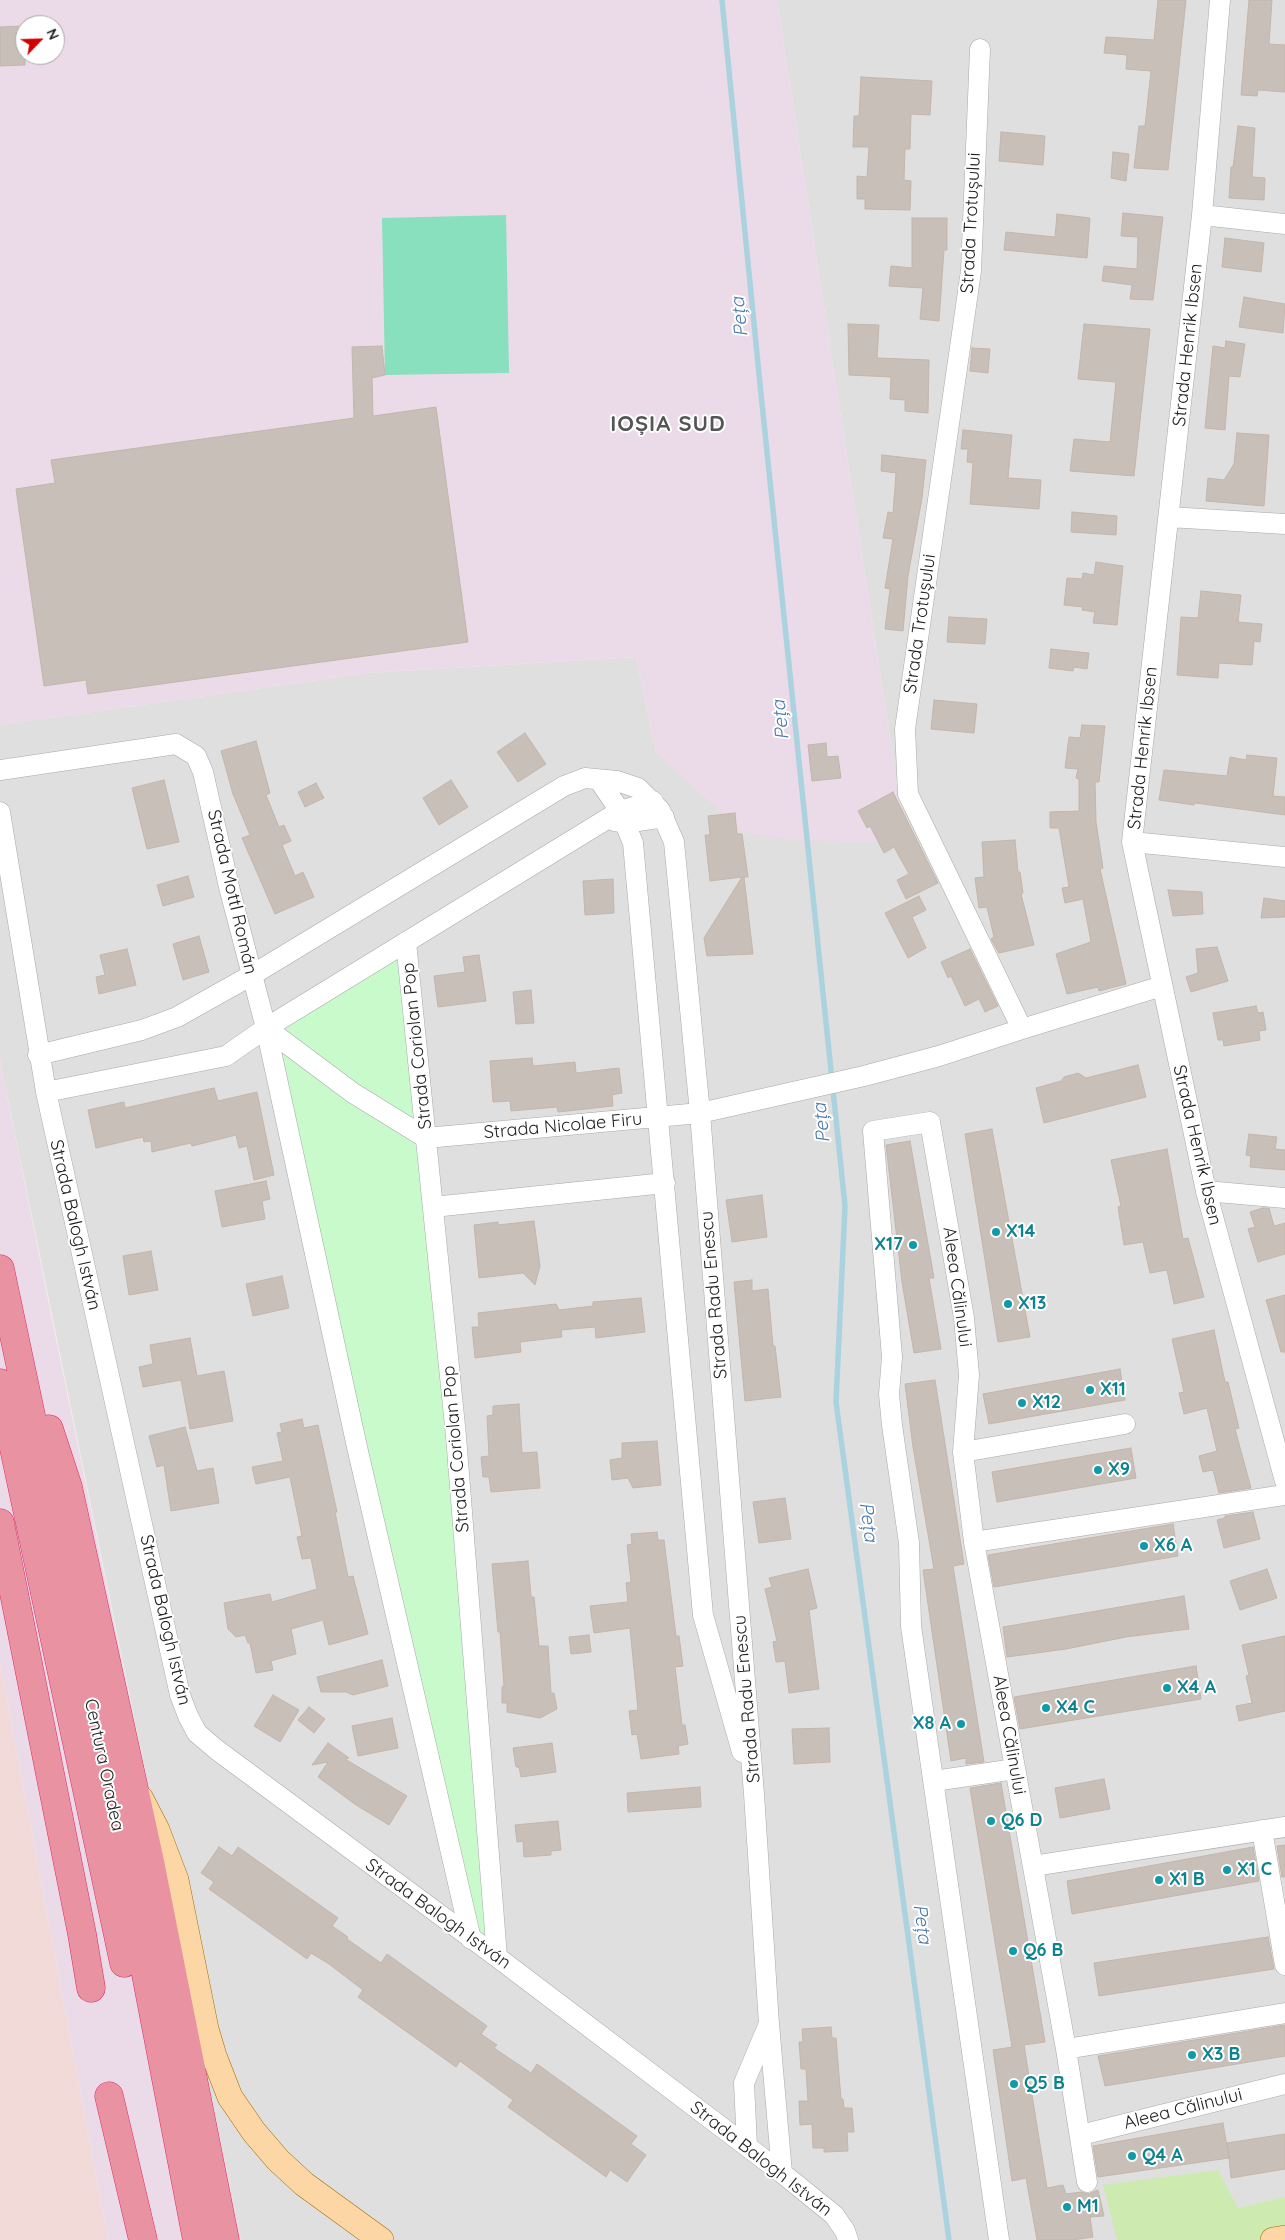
<!DOCTYPE html>
<meta charset="utf-8">
<style>
body{margin:0}
#map{position:relative;width:1285px;height:2240px;overflow:hidden;background:#f2efe9;font-family:Quicksand,sans-serif}
canvas{display:block}
.north{position:absolute;left:15px;top:15px;width:50px;height:50px;box-sizing:border-box;background:#fff;border:1px solid #a7a7a7;border-radius:50%;rotate:66deg;font-size:14px;font-weight:700;line-height:20px;text-align:center;color:#222}
.north::after{content:'';display:block;margin:auto;width:18px;height:22px;background:#d40000;clip-path:polygon(50% 0,100% 100%,50% 72%,0 100%)}
</style>
<div id="map">
<canvas width="1285" height="2240"></canvas>
<div class="north">N</div>
</div>
<script>
const g = document.querySelector('canvas').getContext('2d');
g.lineJoin = 'round';
function fillPath(path, color) { g.fillStyle = color; g.fill(path, 'evenodd'); }
const toPath = rows => new Path2D(rows.map(r => 'M' + r).join(''));
function strokePath(path, color, width, dash) { g.strokeStyle = color; g.lineWidth = width; g.lineCap = dash ? 'butt' : 'round'; g.setLineDash(dash || []); g.stroke(path); }
function label(font, color, halo, rows, align = 'center') {
  g.font = font + ' Quicksand,sans-serif'; g.lineWidth = 4; g.setLineDash([]); g.textBaseline = 'middle'; g.strokeStyle = halo; g.fillStyle = color; for (const [text, x, y, turn = 0] of rows) {
    g.save(); g.translate(x, y); g.rotate((+turn || 0) * Math.PI / 180); g.textAlign = isNaN(turn) ? turn : align; if (halo) g.strokeText(text, 0, 0); g.fillText(text, 0, 0); g.restore();
  }
}
const residential = toPath([
 [777,0,1285,0,1285,2240,241,2240,0,1060,0,725,367,673,636,657,656,753,906,843]
]);
const commercial = toPath([
 [0,1663,108,2240,0,2240]
]);
const industrial = toPath([
 [0,0,777,0,906,843,791,840,743,832,656,753,636,657,367,673,0,725],
 [25,25,55,25,55,55,25,55],
 [0,1060,50,1310,241,2240,108,2240,0,1663]
]);
const grass = toPath([
 [1218,2170,1238,2208,1285,2197,1285,2234,1258,2240,1117,2240,1103,2185]
]);
const park = toPath([
 [406,942,497,1957,471,1939,266,1028]
]);
const pitch = toPath([
 [506,215,509,373,385,375,382,218]
]);
const stream = toPath([
 [722,0,761,394,845,1206,836,1402,949,2240]
]);
const building = toPath([
 [1158,0,1186,0,1168,170,1134,168,1139,126,1145,126,1151,71,1126,69,1127,55,1104,53,1106,37,1154,40,1158,0],
 [1249,0,1272,0,1269,44,1285,45,1285,92,1258,90,1257,96,1241,95,1249,0],
 [25,26,25,65,0,66,0,27,25,26],
 [861,77,932,81,930,115,911,114,910,149,905,149,904,180,911,181,910,210,865,209,865,199,857,199,857,176,867,177,869,147,853,147,854,116,859,116,861,77],
 [1238,126,1255,128,1252,177,1265,178,1264,200,1229,198,1231,167,1233,167,1238,126],
 [1001,132,1045,136,1043,165,999,161,1001,132],
 [1113,152,1129,154,1126,181,1111,178,1113,152],
 [1123,213,1163,217,1153,300,1130,299,1132,285,1102,281,1104,266,1137,269,1138,237,1121,236,1123,213],
 [1057,214,1090,218,1087,258,1004,250,1006,232,1055,237,1057,214],
 [912,218,947,218,947,250,944,250,939,321,920,319,923,288,889,286,891,266,912,268,912,218],
 [1225,238,1264,243,1261,272,1222,267,1225,238],
 [1244,297,1285,304,1283,333,1239,327,1244,297],
 [848,324,879,325,877,358,929,360,928,413,905,411,905,400,890,399,891,377,849,375,848,324],
 [1084,324,1150,329,1134,476,1070,471,1074,439,1110,442,1116,382,1078,379,1084,324],
 [1226,341,1245,344,1240,377,1229,376,1225,430,1205,428,1213,346,1225,348,1226,341],
 [382,346,385,375,372,378,373,416,436,407,468,642,88,694,86,680,44,686,16,489,55,483,51,460,354,418,352,347,382,346],
 [972,348,990,349,988,373,970,371,972,348],
 [963,430,1012,435,1008,478,1041,480,1039,509,970,504,973,463,967,462,968,449,961,449,963,430],
 [1237,433,1269,435,1264,506,1206,501,1208,478,1224,480,1234,464,1237,433],
 [882,455,926,460,922,498,908,576,903,631,885,629,890,589,885,588,893,539,883,538,888,512,893,513,896,473,881,471,882,455],
 [1072,512,1117,516,1116,535,1071,532,1072,512],
 [1096,562,1123,566,1117,625,1093,623,1095,612,1082,610,1083,607,1064,605,1067,578,1082,579,1083,573,1094,575,1096,562],
 [1201,591,1241,595,1238,622,1262,624,1260,642,1254,641,1252,665,1219,663,1218,678,1177,675,1181,617,1198,618,1201,591],
 [949,617,987,619,985,644,947,642,949,617],
 [1051,649,1089,653,1087,669,1074,667,1073,671,1049,668,1051,649],
 [934,700,977,704,974,733,931,729,934,700],
 [1082,725,1105,726,1099,782,1095,782,1096,822,1103,868,1100,869,1126,984,1099,991,1098,987,1067,994,1056,954,1091,942,1083,899,1065,903,1062,888,1069,887,1059,828,1050,828,1050,812,1079,811,1079,779,1076,778,1078,769,1065,768,1069,737,1080,738,1082,725],
 [525,733,546,764,518,782,497,752,525,733],
 [256,741,270,793,266,795,279,827,284,825,291,841,282,845,295,876,303,872,314,897,275,914,242,838,250,835,233,794,221,751,256,741],
 [826,743,827,757,838,756,841,778,812,781,808,745,826,743],
 [1247,755,1277,758,1273,796,1285,797,1285,815,1195,803,1194,805,1159,800,1164,770,1227,776,1230,757,1246,760,1247,755],
 [164,780,179,842,147,849,132,788,164,780],
 [451,780,468,807,439,825,423,798,451,780],
 [316,783,324,798,305,807,298,792,316,783],
 [893,792,938,883,906,899,897,880,909,874,894,847,884,853,870,826,867,828,858,811,893,792],
 [735,813,737,834,742,834,748,877,744,877,753,954,707,956,704,938,742,877,710,881,705,835,710,835,708,816,735,813],
 [1015,840,1018,872,1020,872,1023,893,1021,894,1034,945,999,953,991,939,994,937,987,907,979,908,975,878,984,877,982,842,1015,840],
 [188,876,194,897,163,906,157,885,188,876],
 [613,879,614,913,585,915,583,881,613,879],
 [1168,890,1202,892,1203,914,1173,916,1168,890],
 [919,896,926,910,912,917,926,948,908,958,885,913,919,896],
 [1264,898,1285,901,1285,917,1261,918,1264,898],
 [199,936,209,972,183,980,173,944,199,936],
 [1217,947,1228,981,1191,992,1186,977,1198,973,1196,949,1217,947],
 [127,949,136,985,99,994,96,977,105,975,100,955,127,949],
 [970,949,998,1006,985,1012,979,999,965,1006,951,976,948,978,941,962,970,949],
 [479,955,486,1001,438,1007,434,976,465,972,463,957,479,955],
 [531,990,534,1023,516,1024,513,992,531,990],
 [1256,1006,1258,1013,1263,1012,1266,1030,1259,1031,1260,1040,1224,1046,1223,1040,1218,1040,1213,1013,1256,1006],
 [532,1058,533,1066,575,1062,576,1073,619,1068,622,1093,612,1095,613,1106,558,1112,557,1107,511,1111,510,1101,493,1102,490,1061,532,1058],
 [1138,1065,1146,1097,1044,1123,1036,1088,1061,1081,1064,1077,1078,1073,1086,1078,1138,1065],
 [214,1088,218,1101,257,1092,274,1175,254,1180,247,1146,239,1148,236,1135,192,1146,191,1143,152,1152,151,1141,144,1142,143,1137,96,1148,88,1110,124,1102,125,1108,214,1088],
 [992,1129,1030,1337,998,1342,965,1134,992,1129],
 [1249,1134,1277,1137,1275,1149,1285,1150,1285,1170,1250,1167,1251,1156,1246,1155,1249,1134],
 [910,1141,934,1278,929,1278,941,1349,914,1353,902,1282,886,1145,910,1141],
 [1167,1149,1183,1239,1188,1238,1204,1297,1174,1304,1167,1270,1150,1273,1143,1242,1124,1245,1118,1207,1121,1206,1111,1160,1167,1149],
 [266,1181,270,1199,262,1201,265,1219,222,1227,215,1191,266,1181],
 [762,1195,767,1237,732,1242,726,1200,762,1195],
 [1263,1208,1269,1208,1274,1226,1285,1223,1285,1254,1258,1262,1248,1229,1255,1227,1250,1212,1263,1208],
 [534,1221,540,1266,535,1285,523,1273,479,1278,474,1225,498,1222,498,1225,534,1221],
 [151,1251,158,1290,129,1295,123,1256,151,1251],
 [282,1276,289,1308,253,1316,246,1284,282,1276],
 [752,1280,752,1291,768,1289,773,1346,775,1346,781,1397,745,1401,734,1282,752,1280],
 [1285,1295,1285,1352,1281,1352,1266,1300,1285,1295],
 [641,1298,645,1332,596,1338,595,1327,561,1330,562,1337,520,1342,521,1352,475,1358,472,1327,479,1327,478,1313,556,1304,559,1310,593,1306,593,1302,641,1298],
 [1214,1330,1225,1382,1228,1382,1239,1428,1235,1429,1251,1488,1219,1493,1213,1470,1203,1472,1199,1456,1217,1451,1207,1408,1184,1414,1179,1393,1184,1392,1172,1339,1214,1330],
 [190,1338,197,1376,224,1371,233,1421,190,1429,181,1380,143,1387,139,1367,153,1364,150,1345,190,1338],
 [1120,1369,1125,1400,989,1424,983,1394,1120,1369],
 [935,1380,964,1564,953,1566,984,1762,966,1764,966,1758,951,1761,923,1570,934,1569,913,1447,905,1384,935,1380],
 [519,1404,522,1453,537,1452,540,1488,491,1492,489,1477,483,1477,481,1457,489,1456,487,1416,493,1415,493,1406,519,1404],
 [302,1419,304,1428,318,1425,337,1512,335,1512,348,1577,353,1576,368,1634,329,1645,323,1620,291,1629,296,1654,271,1661,273,1670,256,1673,250,1643,248,1643,245,1635,236,1637,228,1629,224,1603,270,1594,272,1602,317,1589,311,1558,302,1559,297,1537,302,1536,290,1477,256,1484,252,1467,283,1461,277,1433,282,1432,280,1424,302,1419],
 [185,1427,197,1471,213,1468,219,1503,171,1511,164,1465,157,1467,149,1436,185,1427],
 [657,1441,661,1485,633,1488,628,1478,612,1480,610,1460,622,1458,622,1443,657,1441],
 [1131,1448,1136,1478,997,1502,992,1472,1131,1448],
 [785,1498,791,1539,759,1543,753,1502,785,1498],
 [1253,1512,1260,1539,1224,1548,1217,1520,1225,1518,1225,1516,1253,1512],
 [1173,1524,1178,1556,994,1587,988,1555,1173,1524],
 [657,1532,658,1540,664,1540,676,1636,679,1636,683,1666,675,1667,682,1725,685,1725,688,1744,678,1746,679,1754,641,1759,637,1734,632,1735,629,1711,638,1710,630,1628,594,1633,590,1606,628,1602,626,1583,631,1582,627,1545,632,1544,631,1534,657,1532],
 [528,1561,531,1597,534,1597,539,1646,548,1646,551,1693,554,1693,557,1709,540,1718,507,1712,507,1703,502,1703,502,1687,504,1686,500,1632,498,1632,492,1564,528,1561],
 [808,1569,817,1608,809,1610,819,1689,789,1693,785,1661,776,1662,773,1642,777,1641,765,1589,772,1587,769,1578,808,1569],
 [1267,1569,1277,1598,1240,1610,1230,1581,1267,1569],
 [1184,1596,1189,1629,1126,1637,1066,1649,1007,1657,1003,1627,1184,1596],
 [589,1635,591,1652,571,1654,569,1637,589,1635],
 [1285,1636,1285,1711,1239,1721,1236,1706,1252,1703,1246,1676,1249,1675,1242,1645,1285,1636],
 [382,1660,388,1686,353,1695,346,1692,321,1692,317,1677,382,1660],
 [1196,1666,1201,1699,1020,1729,1014,1697,1196,1666],
 [273,1695,299,1710,280,1742,254,1726,273,1695],
 [309,1707,325,1719,314,1733,298,1720,309,1707],
 [392,1718,398,1748,358,1756,352,1726,392,1718],
 [829,1728,830,1762,794,1764,792,1729,829,1728],
 [328,1743,349,1758,345,1759,407,1796,389,1825,356,1805,318,1777,328,1762,312,1765,328,1743],
 [552,1743,556,1772,521,1777,519,1767,516,1767,513,1748,552,1743],
 [1104,1779,1110,1809,1060,1818,1055,1788,1104,1779],
 [1001,1783,1045,2042,1024,2045,1047,2188,1063,2185,1066,2194,1081,2192,1088,2194,1098,2190,1104,2216,1090,2217,1093,2237,1073,2240,1037,2240,1026,2178,1012,2181,993,2050,1012,2047,970,1788,1001,1783],
 [700,1787,701,1807,628,1812,627,1793,700,1787],
 [558,1821,561,1850,551,1851,551,1855,524,1857,523,1841,517,1842,515,1825,558,1821],
 [1285,1845,1285,1877,1282,1877,1277,1846,1285,1845],
 [219,1847,232,1856,238,1847,338,1918,332,1926,348,1937,347,1939,381,1963,387,1954,487,2026,481,2034,497,2045,494,2048,531,2073,537,2064,637,2136,631,2144,646,2155,627,2182,610,2170,606,2177,508,2107,513,2100,460,2061,456,2067,358,1997,363,1990,329,1964,311,1953,307,1959,209,1889,214,1882,201,1873,219,1847],
 [1253,1847,1259,1881,1072,1914,1067,1881,1253,1847],
 [1268,1937,1274,1969,1099,1996,1094,1963,1268,1937],
 [1285,2025,1285,2056,1105,2086,1098,2056,1285,2025],
 [831,2027,832,2038,836,2038,841,2099,843,2099,844,2108,852,2108,854,2132,847,2132,848,2151,824,2152,824,2148,813,2148,812,2124,800,2125,799,2101,808,2101,806,2069,801,2069,799,2042,803,2042,802,2029,831,2027],
 [1223,2123,1229,2158,1227,2143,1285,2134,1285,2169,1231,2178,1229,2158,1098,2177,1093,2146,1223,2123]
]);
const minor = toPath([
 [1220,0,1202,215,1132,842,1206,1191,1285,1481],
 [980,49,971,271,905,729,908,794,1022,1029,1162,986],
 [1202,215,1285,224],
 [1169,517,1285,524],
 [0,770,176,744,196,756,203,772,230,891,266,1028,357,1447,471,1939],
 [599,780,620,811,633,843,703,1615,742,1752],
 [0,812,46,1092,180,1695,188,1716,197,1733,217,1750,497,1957,782,2173,834,2215,845,2231,848,2240],
 [614,821,625,823,664,817],
 [1132,842,1285,857],
 [406,942,456,1436,497,1957],
 [266,1028,353,1093,426,1138],
 [38,1055,142,1030,177,1017,252,975,564,786,585,778,617,781,638,788,660,810,674,842,700,1113,754,1794,769,2024,782,2173],
 [46,1092,226,1056,266,1028,620,811,653,801],
 [426,1138,700,1113,864,1076,939,1056,1022,1029],
 [1206,1191,1285,1198],
 [433,1207,665,1183],
 [963,1452,1125,1424],
 [974,1542,1285,1495],
 [934,1781,1015,1769],
 [1262,1830,1285,1965],
 [1033,1866,1285,1827],
 [1066,2049,1285,2013],
 [1081,2135,1285,2084],
 [747,2146,744,2083,768,2026],
 [999,2240,911,1626,909,1543,892,1425,889,1394,892,1357,873,1131,930,1122,964,1318,969,1375,963,1452,974,1542,1066,2049,1087,2182]
]);
const major = toPath([
 [141,1799,157,1830,176,1880,206,2029,214,2056,230,2097,254,2132,278,2160,304,2184,381,2240],
 [1273,2240,1285,2238]
]);
const highway = toPath([
 [0,1269,115,1813,197,2240],
 [0,1383,124,1963],
 [49,1429,68,1487,150,1862,225,2240],
 [0,1523,82,1934,91,1988],
 [109,2096,143,2240]
]);
const markers = [
 [996,1232,5,"#0f9aa8"],
 [913,1245,5,"#0f9aa8"],
 [1008,1304,5,"#0f9aa8"],
 [1090,1390,5,"#0f9aa8"],
 [1022,1403,5,"#0f9aa8"],
 [1098,1470,5,"#0f9aa8"],
 [1144,1546,5,"#0f9aa8"],
 [1167,1688,5,"#0f9aa8"],
 [1046,1708,5,"#0f9aa8"],
 [961,1724,5,"#0f9aa8"],
 [991,1821,5,"#0f9aa8"],
 [1227,1870,5,"#0f9aa8"],
 [1159,1880,5,"#0f9aa8"],
 [1013,1951,5,"#0f9aa8"],
 [1192,2055,5,"#0f9aa8"],
 [1014,2084,5,"#0f9aa8"],
 [1132,2156,5,"#0f9aa8"],
 [1067,2207,5,"#0f9aa8"]
];
const streetNames = [
 ["Strada Trotușului",971,223,-87],
 ["Strada Henrik Ibsen",1188,345,-84],
 ["Strada Trotușului",920,624,-82],
 ["Strada Henrik Ibsen",1143,748,-84],
 ["Strada Mottl Román",232,892,77],
 ["Strada Coriolan Pop",417,1046,-96],
 ["Strada Nicolae Firu",563,1126,-5],
 ["Strada Henrik Ibsen",1197,1145,77],
 ["Strada Balogh István",75,1225,77],
 ["Aleea Călinului",957,1287,82],
 ["Strada Radu Enescu",714,1295,-95],
 ["Strada Coriolan Pop",456,1449,-95],
 ["Strada Balogh István",165,1620,77],
 ["Strada Radu Enescu",747,1699,-95],
 ["Aleea Călinului",1009,1735,80],
 ["Centura Oradea",104,1765,78],
 ["Strada Balogh István",438,1914,36],
 ["Aleea Călinului",1183,2109,-14],
 ["Strada Balogh István",761,2159,38]
];
const cultureNames = [
 ["X14",1006,1232],
 ["X17",903,1245,"right"],
 ["X13",1018,1304],
 ["X11",1100,1390],
 ["X12",1032,1403],
 ["X9",1108,1470],
 ["X6 A",1154,1546],
 ["X4 A",1177,1688],
 ["X4 C",1056,1708],
 ["X8 A",951,1724,"right"],
 ["Q6 D",1001,1821],
 ["X1 C",1237,1870],
 ["X1 B",1169,1880],
 ["Q6 B",1023,1951],
 ["X3 B",1202,2055],
 ["Q5 B",1024,2084],
 ["Q4 A",1142,2156],
 ["M1",1077,2207]
];
const waterNames = [
 ["Peța",740,317,-96],
 ["Peța",781,720,-96],
 ["Peța",822,1123,-96],
 ["Peța",868,1522,82],
 ["Peța",922,1924,82]
];
const districtNames = [
 ["IOȘIA SUD",668,424]
];
fillPath(residential, '#e0dfdf');
fillPath(commercial, '#f2dad9');
fillPath(industrial, '#ebdbe8');
fillPath(grass, '#cdebb0');
fillPath(park, '#c8facc');
fillPath(pitch, '#88e0be');
strokePath(stream, '#aad3df', 5.5);
fillPath(building, '#c7bfb8');
strokePath(building, '#c4b6ab', 1);
strokePath(minor, '#a9a9a9', 21);
strokePath(major, '#a06b00', 26);
strokePath(highway, '#dc2a67', 29);
strokePath(minor, '#fff', 20);
strokePath(major, '#fcd6a4', 25);
strokePath(highway, '#e892a2', 28);
for (const [x, y, r, color] of markers) { const dot = new Path2D(); dot.arc(x, y, r, 0, 2 * Math.PI); g.fillStyle = color; g.fill(dot); strokePath(dot, '#fff', 2); }
label('18px', '#222', '#fff', streetNames);
label('bold 18px', '#0d838f', '#fff', cultureNames, 'left');
label('italic 19px', '#4a7aab', '#fff', waterNames);
g.letterSpacing = '1px';
label('bold 22px', '#555', '#fff', districtNames);
g.letterSpacing = '0px';
</script>
